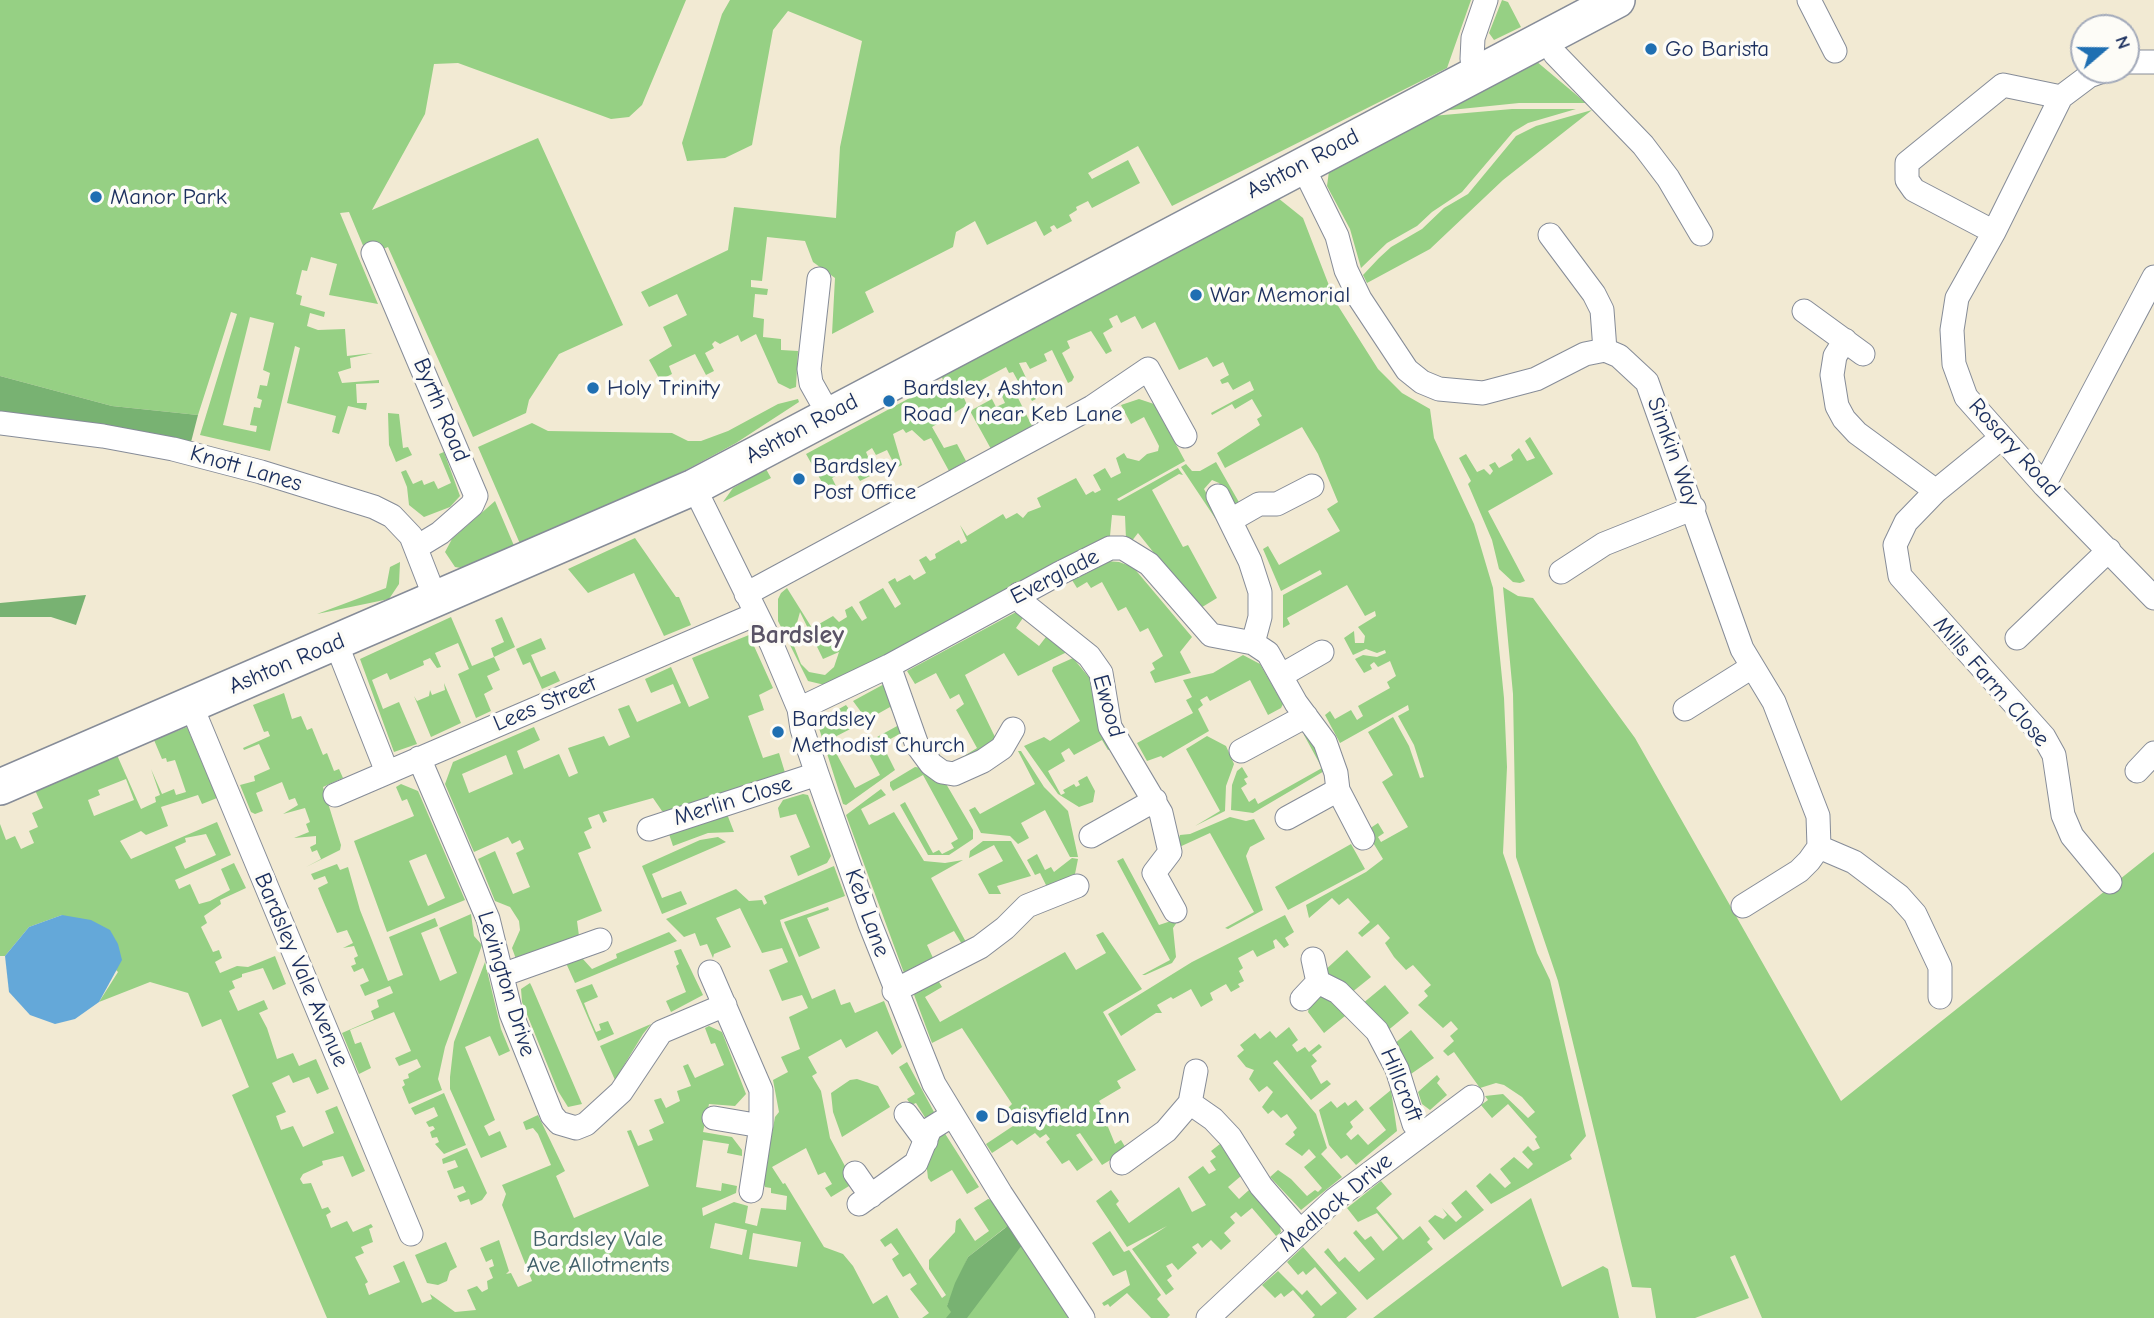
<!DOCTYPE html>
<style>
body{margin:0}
#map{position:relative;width:2154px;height:1318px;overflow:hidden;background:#f2ead3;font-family:"Comic Neue",sans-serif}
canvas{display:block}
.north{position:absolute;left:2070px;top:14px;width:70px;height:70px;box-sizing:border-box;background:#fdfcf7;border:2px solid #a3aaba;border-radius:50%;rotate:70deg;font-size:19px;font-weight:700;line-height:28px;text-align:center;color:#1b2f5e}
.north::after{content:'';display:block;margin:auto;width:24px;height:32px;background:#1f6fb2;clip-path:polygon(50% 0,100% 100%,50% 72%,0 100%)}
</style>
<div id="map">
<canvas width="2154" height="1318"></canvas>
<div class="north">N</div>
</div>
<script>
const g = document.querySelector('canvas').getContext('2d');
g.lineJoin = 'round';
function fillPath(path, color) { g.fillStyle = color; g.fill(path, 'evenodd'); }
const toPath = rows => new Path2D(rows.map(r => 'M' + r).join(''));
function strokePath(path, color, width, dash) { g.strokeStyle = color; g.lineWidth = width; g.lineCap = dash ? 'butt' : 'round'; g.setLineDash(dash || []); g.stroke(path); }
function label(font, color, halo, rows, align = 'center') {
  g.font = font + ' "Comic Neue",sans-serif'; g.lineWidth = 7; g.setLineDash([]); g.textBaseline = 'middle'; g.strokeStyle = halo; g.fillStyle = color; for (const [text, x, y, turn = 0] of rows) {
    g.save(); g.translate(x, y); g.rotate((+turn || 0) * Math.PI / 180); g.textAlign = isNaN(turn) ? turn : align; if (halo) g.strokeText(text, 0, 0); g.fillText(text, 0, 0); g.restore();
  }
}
const green = toPath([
 [0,0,686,0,642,105,629,117,611,119,458,63,434,64,425,114,372,210,538,138,623,325,559,354,529,400,526,413,473,437,388,247,367,255,349,212,340,213,378,304,329,295,337,264,311,257,307,271,302,270,296,294,302,296,300,305,325,312,324,317,310,313,307,326,318,330,345,329,347,356,373,353,350,358,351,368,338,372,342,383,379,380,379,383,356,384,357,403,367,403,366,410,348,406,339,434,332,432,336,416,287,403,300,348,295,346,270,451,200,435,237,314,231,312,198,415,112,406,0,376],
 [250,317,274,323,263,370,270,373,267,386,260,385,257,398,262,400,260,408,254,407,250,425,257,426,256,432,223,425],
 [730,0,1471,0,1447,68,1172,206,1138,146,1088,173,1092,179,1128,160,1140,183,1092,208,1088,201,1076,207,1077,210,1069,215,1072,221,1057,229,1054,225,1050,227,1052,231,1044,236,1036,221,987,245,975,221,956,232,953,247,865,292,874,312,832,334,835,278,813,262,805,241,767,237,762,281,751,280,751,287,768,289,767,295,755,294,753,317,764,319,763,337,781,339,781,350,798,351,796,387,790,389,778,383,756,334,741,342,738,335,720,344,715,341,712,344,714,348,705,353,714,371,706,375,695,354,669,366,672,374,660,380,649,360,672,346,663,327,687,315,677,294,649,307,641,292,728,250,734,207,836,218,840,147,862,41,788,11,773,30,752,145,725,158,687,161,682,143,722,14],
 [1502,0,1508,2,1521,27,1494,40,1489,33],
 [1536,61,1586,103,1519,103,1441,111],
 [1512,109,1576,109,1528,123,1513,132,1462,192,1432,212,1417,226,1387,243,1361,268,1350,229,1327,186,1329,171,1432,116],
 [1592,110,1503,180,1430,249,1367,283,1363,275,1379,258,1391,247,1422,229,1444,208,1468,194,1516,136,1536,126],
 [1278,198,1303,218,1335,301,1378,369,1402,393,1430,409,1434,438,1474,524,1493,588,1504,698,1507,767,1503,853,1537,953,1550,980,1586,1136,1570,1155,1572,1159,1491,1204,1476,1186,1490,1173,1505,1188,1511,1183,1500,1169,1514,1157,1528,1169,1533,1164,1522,1152,1528,1146,1533,1151,1540,1148,1535,1139,1537,1137,1508,1104,1492,1118,1481,1105,1488,1100,1485,1096,1503,1094,1528,1118,1535,1112,1522,1097,1504,1085,1496,1083,1480,1088,1454,1052,1448,1056,1443,1051,1454,1041,1450,1036,1458,1029,1451,1021,1443,1028,1418,1005,1428,996,1424,991,1431,985,1413,965,1406,970,1394,957,1385,943,1390,938,1378,924,1362,937,1358,933,1370,922,1348,898,1339,905,1332,898,1309,918,1306,905,1366,872,1383,859,1366,831,1378,823,1384,833,1378,837,1381,842,1408,827,1382,782,1393,775,1368,732,1393,717,1409,746,1420,778,1424,777,1414,745,1398,716,1409,710,1408,705,1340,743,1325,715,1330,711,1335,719,1351,710,1357,720,1363,716,1358,706,1390,688,1387,682,1396,676,1390,661,1378,667,1374,662,1370,665,1372,669,1364,673,1355,659,1363,655,1377,657,1386,653,1385,650,1377,653,1366,649,1353,655,1344,638,1354,631,1355,643,1364,643,1365,636,1358,627,1376,616,1375,611,1365,616,1347,585,1287,618,1290,624,1283,628,1283,595,1322,574,1320,570,1281,591,1263,549,1268,546,1279,565,1340,531,1327,509,1338,502,1318,454,1302,427,1225,468,1217,453,1260,425,1257,419,1262,416,1252,399,1235,409,1232,404,1212,415,1211,413,1254,390,1250,381,1233,390,1228,382,1222,384,1220,380,1229,375,1223,362,1213,367,1207,357,1179,370,1155,322,1142,329,1135,316,1121,323,1117,315,1109,319,1113,327,1103,333,1112,351,1106,354,1091,331,1067,341,1070,348,1062,353,1074,377,1072,381,1068,383,1052,350,1044,354,1047,361,1030,369,1026,362,1019,363,1036,399,1032,401,1027,391,1017,396,1032,426,991,449,970,411,992,399,996,407,1005,403,1001,394,1019,383,1013,372,1009,373,1006,367,961,391,967,405,932,427,944,448,957,444,966,461,949,471,931,438,924,441,912,430,906,433,903,429,893,434,902,465,896,468,887,450,876,455,872,448,866,452,869,459,865,462,872,475,860,481,852,467,832,478,836,486,827,491,806,454,943,380,941,375],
 [798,399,799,402,736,443,688,469,521,546,478,447,532,423,548,431,672,433,688,441,701,441,728,431,778,404],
 [1139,399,1154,404,1185,461,1117,499,1119,501,1178,468,1183,475,1179,474,1152,490,1183,547,1188,545,1217,598,1199,609,1138,533,1131,542,1126,539,1125,516,1112,515,1110,536,829,686,808,681,778,621,778,599,781,593,787,588,812,628,833,616,839,622,847,617,845,610,852,606,862,621,867,618,859,602,883,588,895,608,901,604,888,582,895,578,897,582,910,575,914,580,926,573,919,560,926,556,930,561,936,558,935,554,959,540,961,544,967,541,960,525,967,536,1003,514,1006,519,1017,513,1023,518,1028,512,1041,507,1037,498,1076,478,1086,495,1093,491,1095,493,1101,490,1093,475,1105,468,1111,478,1121,473,1116,458,1124,453,1127,458,1139,461,1147,454,1158,451,1159,446,1144,417,1131,424,1121,405],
 [800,612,823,659,839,652,834,667,825,675,809,672,801,664,792,641],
 [388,413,399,414,403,448,408,447,412,455,396,462,389,445],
 [1530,437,1553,474,1488,511,1525,581,1520,583,1513,582,1499,569,1492,540,1468,484,1471,481,1459,458,1466,454,1477,472,1484,469,1490,475,1493,471,1489,465,1495,462,1499,468,1513,460,1511,455,1519,448,1527,461,1535,458,1525,441],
 [444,452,460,496,450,507,424,517,409,505,407,487,401,472,406,470,413,484,422,480,424,485,434,481,438,489,451,483,439,454],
 [1216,462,1240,504,1233,503,1219,483,1212,480,1204,489,1219,516,1215,518,1181,467,1186,464,1192,471,1200,471],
 [766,469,771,478,723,502,733,488],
 [495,501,515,548,467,569,455,567,445,552,452,539],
 [635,538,676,597,679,597,691,625,664,636,634,573,588,593,568,569],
 [1106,561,1119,562,1133,567,1192,637,1180,652,1191,673,1155,683,1150,672,1155,669,1152,663,1163,656,1148,628,1140,632,1126,607,1118,611,1102,582,1091,588,1087,582,1077,588,1072,580],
 [400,562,399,584,389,599,317,614,386,588,390,567],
 [1503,587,1518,596,1533,598,1635,738,1841,1101,2154,852,2154,1318,1762,1318,1735,1255,1730,1257,1749,1298,1695,1318,1656,1318,1651,1288,1632,1287,1558,981,1516,857,1513,694],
 [1018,611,1025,615,1016,628,1039,646,1049,633,1068,647,1065,653,1018,676,1004,653,965,675,995,737,991,746,948,766,977,748,956,710,964,704,959,694,950,699,936,673,915,684,907,671],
 [451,617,472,666,494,657,491,648,504,642,495,620,502,617,515,647,494,657,500,670,487,676,493,689,484,694,491,711,476,718,458,674,469,669,458,643,435,653,441,667,437,668,430,658,423,661,424,665,390,680,387,673,372,680,383,709,399,702,417,744,394,752,360,659],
 [749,635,773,688,759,695,764,710,748,716,763,758,779,753,787,779,669,812,662,811,653,798,603,812,607,821,603,823,599,814,588,818,592,828,584,832,591,848,578,853,602,911,577,921,579,936,516,959,512,948,520,930,519,921,510,907,495,901,478,859,495,851,513,894,530,887,516,853,524,849,520,840,512,844,508,837,474,852,445,784,453,762,534,727,540,740,517,751,524,769,559,754,569,777,578,773,568,748,604,736,609,746,630,737,618,709,629,705,637,722,681,703,673,684,651,693,645,679,671,667,689,707,709,698,692,658],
 [506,755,513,774,469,793,462,774],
 [541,638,546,649,531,655,537,669,541,677,555,671,560,681,542,689,530,662,523,665,516,649],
 [1243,655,1260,664,1283,704,1281,708,1268,715,1250,680,1210,701,1207,696,1200,700,1203,705,1198,709,1209,731,1163,758,1161,756,1147,761,1137,743,1193,713,1186,700,1192,697,1183,680,1213,673],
 [1073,658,1092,681,1114,748,1108,750,1102,740,1074,755,1069,748,1061,753,1065,761,1048,771,1061,795,1065,793,1063,790,1074,784,1076,787,1080,785,1078,781,1087,776,1095,791,1093,802,1079,807,1058,794,1024,746,1044,737,1050,741,1080,721,1052,671,1053,667],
 [444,683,461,723,431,737,414,696,417,701,429,696,430,690,432,695,445,690],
 [886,683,903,732,885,742,877,737,899,725,890,707,867,720,853,701],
 [284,693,292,719,301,716,307,730,312,728,323,755,327,753,334,771,339,769,343,778,323,787,341,845,340,850,306,867,321,859,317,850,312,852,310,847,316,844,316,836,294,838,309,832,306,824,310,822,305,808,283,814,298,805,295,798,289,800,282,782,256,793,263,811,255,814,251,812,240,785,255,781,254,776,270,769,259,744,244,750,243,748,270,736,268,731,264,732,253,705],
 [846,705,860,724,829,740,855,788,880,775,863,743,871,738,883,746,895,770,846,805,843,804,818,725,819,720],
 [187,727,217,798,202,804,198,795,161,807,168,826,146,835,141,831,120,841,131,859,217,822,231,855,175,880,179,889,190,884,199,904,210,901,230,890,221,869,234,863,246,888,220,900,221,904,204,916,207,923,201,927,213,952,219,950,222,958,215,962,220,973,237,966,248,967,275,956,286,984,273,990,263,968,242,974,242,977,232,981,235,988,229,991,238,1011,264,1000,268,1009,259,1013,267,1028,277,1059,293,1053,299,1066,316,1059,329,1089,317,1094,309,1077,293,1083,289,1075,272,1083,286,1112,276,1116,281,1130,293,1126,303,1147,334,1133,325,1111,337,1106,365,1171,352,1177,343,1156,322,1161,323,1165,303,1174,300,1179,303,1184,311,1183,322,1209,328,1207,331,1212,326,1215,331,1228,347,1221,353,1232,371,1224,373,1227,369,1229,373,1242,361,1247,364,1253,355,1257,368,1282,365,1284,369,1295,400,1282,393,1266,404,1261,422,1303,432,1299,430,1294,455,1312,476,1310,467,1290,477,1286,482,1292,488,1289,487,1281,493,1278,489,1268,494,1266,492,1259,486,1262,480,1248,499,1240,509,1271,506,1274,511,1273,518,1287,532,1281,502,1205,506,1194,502,1185,551,1165,538,1134,533,1128,526,1130,523,1122,538,1115,565,1171,556,1176,574,1218,649,1186,627,1131,631,1130,638,1146,653,1140,649,1130,664,1123,654,1100,661,1098,666,1108,680,1101,677,1091,691,1086,683,1066,688,1064,695,1078,724,1065,715,1043,711,1044,705,1028,709,1026,722,1032,746,1094,735,1106,709,1104,703,1132,732,1137,742,1150,742,1156,727,1153,729,1144,703,1140,696,1187,721,1191,722,1183,737,1186,736,1193,702,1208,703,1216,734,1202,748,1206,745,1223,757,1226,761,1208,786,1210,787,1196,771,1193,771,1188,765,1187,763,1182,775,1117,779,1112,773,1080,788,1072,781,1057,800,1049,789,1017,808,1008,802,995,782,1001,769,970,788,962,782,948,762,953,740,908,716,918,731,947,714,954,713,958,707,944,700,946,695,933,684,937,666,919,736,889,749,901,762,900,764,905,767,903,764,896,834,866,845,896,780,920,782,927,812,999,835,989,841,1005,850,1002,855,1013,884,1001,902,1047,892,1055,877,1031,846,1048,841,1039,808,1057,817,1073,812,1076,821,1091,830,1138,854,1183,831,1197,825,1188,832,1184,825,1172,818,1175,806,1148,772,1167,783,1184,785,1183,824,1247,843,1254,853,1266,873,1304,887,1295,899,1318,327,1318,232,1095,249,1087,221,1019,202,1027,188,993,150,982,99,1002,118,972,62,915,29,927,5,956,0,956,0,824,6,840,15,836,21,849,34,843,29,831,38,827,32,813,43,808,34,788,117,755,141,809,156,802,155,797,160,795,151,769,162,794,174,789,176,795,186,792,175,760,167,762,166,758,162,759,154,740],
 [126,779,134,800,94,816,88,800,100,795,98,790],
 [206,834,216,855,185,869,175,847,186,842,185,838],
 [715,1223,747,1230,742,1255,710,1248],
 [753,1233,801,1242,797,1267,749,1259],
 [1304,735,1312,735,1326,770,1253,813,1231,810,1232,785,1237,771,1242,767,1248,777,1244,779,1247,784,1241,788,1249,802,1255,798,1258,804,1322,768],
 [1207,736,1226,746,1234,764,1226,786,1225,811,1195,826,1220,811,1186,749],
 [1018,751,1021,751,1044,787,1068,811,1078,857,1070,857,1045,810,1021,823,1029,838,1018,844,1010,836,981,833,969,810,975,807,980,814,1035,784],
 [915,767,923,768,933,779,945,782,973,830,973,839,949,855,928,855,900,805,905,802,933,853,939,850,942,854,954,848,951,843,958,839,923,775,893,791,890,786,890,782],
 [401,784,418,791,465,900,387,932,354,841,414,816,407,799,402,801,396,787],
 [426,854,445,898,428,906,409,861],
 [881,789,886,795,861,809,869,825,894,812,924,861,945,863,963,860,931,878,966,942,963,946,954,931,927,945,934,960,910,975,904,973,846,815],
 [803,794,808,795,831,856,827,863,798,876,790,856,810,847,796,814,780,818,778,808,783,800],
 [727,814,734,832,708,833,673,846,669,834],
 [1230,817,1246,821,1254,819,1265,839,1250,847,1246,856,1263,910,1228,929,1225,928,1254,912,1210,833,1175,849,1180,835,1190,834],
 [718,837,726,842,652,874,662,898,681,891,687,904,662,914,642,866,700,840],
 [983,841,1011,841,1031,876,997,886,1001,894,989,894,978,874,1003,861,994,845,969,858,970,851],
 [1351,844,1365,869,1288,910,1275,887],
 [1037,854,1045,870,1051,867,1054,872,1072,858,1078,859,1074,879,1047,887,1040,873,1035,875,1027,860],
 [1123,858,1159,925,1180,918,1173,928,1176,957,1172,963,1145,975,1142,975,1170,960,1117,861],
 [337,864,340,870,348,867,360,910,388,981,403,975,389,937,435,918,438,926,421,933,440,981,457,973,439,928,471,914,474,936,482,945,445,1047,438,1079,442,1090,409,1104,402,1087,405,1085,403,1080,409,1078,408,1074,421,1067,417,1059,399,1066,395,1058,411,1051,394,1012,350,1030,355,1044,361,1042,371,1068,359,1074,342,1033,374,1019,371,1011,379,1007,377,1000,393,993,390,986,365,996,360,985,369,981,363,968,354,972,351,966,356,964,354,958,358,956,354,946,343,948,353,943,347,930,337,933,322,898,318,888,328,883,325,876,314,880,311,874],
 [828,907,829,910,807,918,820,948,799,957,784,922],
 [1285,915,1294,932,1285,938,1289,945,1284,948,1276,939,1273,941,1275,948,1257,957,1253,950,1238,958,1243,968,1239,971,1244,981,1238,984,1240,987,1231,992,1226,984,1210,993,1213,1000,1201,1007,1191,989,1173,999,1171,997,1157,1005,1162,1013,1156,1013,1121,1036,1108,1014,1192,962],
 [669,932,677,941,575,983,566,963,582,958,592,969,617,958,616,954],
 [1103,932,1142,989,1103,1012,1136,1070,1117,1081,1121,1088,1099,1101,1104,1109,1096,1115,1102,1125,1106,1122,1115,1144,1121,1140,1127,1150,1102,1165,1080,1133,1076,1135,1093,1160,1077,1171,1069,1160,1062,1164,1046,1142,1050,1139,1046,1134,1040,1138,1035,1133,1017,1145,1012,1140,992,1153,986,1144,1013,1126,1010,1120,1015,1117,1008,1108,1012,1104,962,1028,932,1043,913,992,935,975,942,987,925,997,940,1022,1065,952,1076,970,1106,953,1096,935],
 [681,949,703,995,671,1012,666,1001,686,992,676,966,679,964,674,951],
 [1347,950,1371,977,1351,993,1323,972],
 [485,962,501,1029,510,1051,499,1056,490,1036,465,1047,495,1120,484,1126,489,1136,500,1131,507,1147,481,1158,450,1089,450,1077,454,1042],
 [530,983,532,987,582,1104,568,1107,558,1091,522,1002,521,989],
 [592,984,598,997,584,1003,589,1016,596,1032,601,1030,599,1024,608,1021,614,1034,598,1041,576,990],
 [1385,985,1409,1013,1386,1032,1362,1004],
 [1324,993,1350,1012,1324,1033,1308,1012,1310,1004],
 [651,1024,643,1034,615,1080,600,1046],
 [1289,1027,1298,1040,1292,1045,1297,1052,1305,1047,1309,1052,1319,1044,1322,1047,1312,1055,1317,1061,1311,1066,1321,1084,1327,1080,1331,1084,1311,1100,1277,1060,1273,1063,1316,1114,1327,1148,1321,1154,1342,1177,1301,1210,1270,1177,1278,1170,1291,1179,1307,1196,1315,1190,1318,1192,1322,1188,1304,1167,1316,1157,1309,1149,1302,1156,1285,1144,1295,1135,1293,1132,1297,1128,1287,1114,1281,1118,1273,1110,1268,1114,1262,1107,1273,1092,1267,1086,1259,1092,1249,1079,1254,1070,1246,1067,1237,1056,1244,1050,1240,1045,1255,1033,1260,1039,1270,1031,1276,1038],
 [1411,1030,1434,1058,1408,1076,1394,1044],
 [907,1062,934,1112,926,1119,916,1103,911,1105,907,1099,915,1094,899,1067],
 [1437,1075,1440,1079,1437,1083,1447,1095,1430,1110,1422,1104,1418,1092],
 [857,1079,878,1086,890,1107,842,1137,833,1112,831,1093,850,1080],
 [1391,1090,1397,1131,1356,1165,1347,1155,1341,1159,1329,1145,1319,1110,1331,1101,1337,1108,1345,1102,1348,1106,1356,1100,1364,1110,1350,1122,1353,1127,1346,1134,1351,1140,1358,1134,1368,1145,1386,1130,1369,1108],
 [444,1093,466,1145,444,1154,435,1144,439,1142,437,1137,432,1138,430,1132,435,1129,433,1126,429,1127,426,1122,438,1116,434,1107,415,1115,411,1108],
 [944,1132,979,1187,967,1194,952,1170,931,1182,928,1178,926,1161,934,1139],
 [1220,1144,1241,1176,1228,1187,1239,1199,1249,1190,1280,1226,1281,1232,1276,1236,1252,1208,1241,1217,1236,1212,1230,1217,1235,1223,1224,1233,1231,1241,1221,1250,1211,1240,1202,1248,1198,1243,1192,1247,1197,1253,1178,1270,1172,1263,1166,1266,1172,1276,1167,1280,1174,1289,1166,1295,1132,1249,1167,1226,1127,1247,1096,1201,1111,1190,1119,1201,1116,1204,1129,1223,1179,1187,1192,1212,1206,1205,1188,1177,1203,1166,1209,1174,1216,1170,1210,1161,1216,1157,1211,1151],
 [467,1148,487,1193,482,1200,471,1205,469,1199,460,1202,457,1196,466,1192,463,1186,454,1189,447,1171,458,1167,455,1160,443,1164,442,1159],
 [1381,1181,1392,1194,1376,1208,1403,1240,1420,1226,1430,1239,1427,1242,1433,1249,1367,1300,1324,1252,1328,1248,1339,1262,1345,1257,1359,1272,1375,1259,1353,1233,1356,1230,1365,1240,1371,1236,1383,1251,1398,1238,1377,1213,1358,1222,1347,1208],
 [1466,1190,1484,1210,1444,1240,1428,1221,1435,1215,1443,1219,1447,1215,1442,1208,1456,1222,1462,1217,1451,1203],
 [1531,1198,1562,1287,1603,1266,1608,1269,1619,1318,1373,1318],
 [988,1199,992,1200,1070,1318,922,1318,929,1313,910,1289,917,1284,910,1273,903,1277,897,1268,892,1259,899,1254,891,1243,885,1247,880,1240,897,1228,942,1298,946,1295,929,1269,929,1260,955,1232,956,1221,960,1218,975,1241,989,1231,974,1208],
 [1006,1227,947,1306,968,1257],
 [1110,1231,1124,1252,1129,1250,1161,1295,1157,1299,1170,1315,1167,1318,1151,1318,1127,1293,1110,1307,1108,1304,1104,1306,1102,1303,1130,1285,1126,1270,1113,1276,1092,1243],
 [446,1242,457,1267,450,1271,447,1281,438,1285,427,1283,415,1255],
 [1303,1247,1357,1309,1346,1318,1312,1318,1315,1315,1293,1290,1284,1297,1281,1293,1275,1298,1262,1285,1278,1271,1302,1295,1307,1290,1321,1306,1337,1293,1315,1267,1306,1275,1303,1271,1298,1275,1287,1262]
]);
const forest = toPath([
 [0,376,112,406,198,415,190,446,116,429,0,411],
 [86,595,76,625,51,617,0,617,0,603],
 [1009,1225,1022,1245,967,1318,946,1318,951,1312,947,1306,955,1283,968,1257]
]);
const water = toPath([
 [62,915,91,920,110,930,118,944,122,960,99,1002,75,1019,55,1024,30,1015,9,992,5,956,29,927]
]);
const minor = toPath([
 [1809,0,1835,51],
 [1546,37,1555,54,1643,145,1668,178,1701,234],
 [2126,62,2154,62],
 [2106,70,2089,76,2061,97,1994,232,1957,298,1952,330,1954,364,1966,397,2044,485,2154,598],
 [1479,72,1472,59,1473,38,1486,0],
 [1302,165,1337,236,1346,270,1360,299,1407,370,1422,382,1439,389,1483,393,1536,379,1585,354,1605,350,1619,356,1647,382,1742,649,1774,702,1818,816,1819,847,1809,861,1799,871,1743,906],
 [1994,232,1914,190,1907,180,1907,163,2003,85,2061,97],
 [1550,235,1594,294,1602,310,1605,350],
 [373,253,476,496,472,505,440,533,417,547],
 [819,279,809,369,811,383,829,415],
 [1804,311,1863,354],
 [1845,340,1835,356,1832,375,1837,406,1844,419,1857,433,1936,491],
 [0,423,103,436,173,449,261,472,374,507,392,516,411,536,436,600],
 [2001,438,1936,491,1906,522,1895,545,1900,576,2044,737,2054,755,2063,815,2072,836,2110,882],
 [2044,485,2154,277],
 [694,487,772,645,799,709,802,729,817,774,870,924,934,1084,1001,1194,1083,1318],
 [1218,496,1250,561,1260,592,1260,617,1253,643],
 [1231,520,1259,504,1277,504,1312,486],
 [1561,572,1604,544,1694,508],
 [746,594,1092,407,1148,369,1185,436],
 [1019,594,1024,604,1089,656,1101,673,1110,727,1161,813,1170,852,1154,873,1175,911],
 [2017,638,2109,550],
 [336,643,387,772],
 [889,666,917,745,931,764,942,772,954,774,983,761,1002,748,1013,729],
 [1282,675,1322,652],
 [191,705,411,1234],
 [799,709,889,666,1058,574,1110,548,1123,548,1149,564,1211,635,1253,643,1268,653,1296,703,1325,742,1336,773,1338,790,1363,838],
 [1685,709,1752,667],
 [1241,751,1306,716],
 [419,758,488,919,511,1013,552,1115,559,1123,576,1128,586,1124,621,1092,661,1032,725,1005],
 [2137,771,2154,753],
 [335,795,756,614],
 [1287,818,1338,790],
 [649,829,817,774],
 [1091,836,1155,800],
 [1819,847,1854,862,1899,896,1915,914,1940,967,1940,997],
 [1313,959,1318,982],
 [710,972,761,1090,761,1126,751,1191],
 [502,975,600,940],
 [1318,982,1338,992,1377,1031,1397,1069,1414,1124,1422,1134],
 [894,991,980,947,1005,928,1027,906,1077,886],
 [1302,999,1318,982],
 [1190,1103,1196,1071],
 [906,1114,926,1141],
 [714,1118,761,1126],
 [1122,1163,1166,1131,1190,1103,1213,1119,1230,1137,1261,1186,1300,1231],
 [855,1173,871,1196],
 [859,1204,916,1163,930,1129,951,1116],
 [1208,1318,1334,1200,1472,1097]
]);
const highway = toPath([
 [0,787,694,487,1617,0]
]);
const markers = [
 [1651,49,7,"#1f6fb2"],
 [96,197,7,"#1f6fb2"],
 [1196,295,7,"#1f6fb2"],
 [593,388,7,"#1f6fb2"],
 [889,401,7,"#1f6fb2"],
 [799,479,7,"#1f6fb2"],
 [778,732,7,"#1f6fb2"],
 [982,1116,7,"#1f6fb2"]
];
const poiNames = [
 ["Go Barista",1665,49],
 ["Manor Park",110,197],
 ["War Memorial",1210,295],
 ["Holy Trinity",607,388],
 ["Bardsley, Ashton",903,388],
 ["Road / near Keb Lane",903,414],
 ["Bardsley",813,466],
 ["Post Office",813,492],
 ["Bardsley",792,719],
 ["Methodist Church",792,745],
 ["Daisyfield Inn",996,1116]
];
const streetNames = [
 ["Ashton Road",1303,164,-28],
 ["Byrth Road",441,410,67],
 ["Ashton Road",802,429,-28],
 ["Rosary Road",2014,448,48],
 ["Simkin Way",1673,452,70],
 ["Knott Lanes",246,469,16],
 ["Everglade",1055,577,-27],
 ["Ashton Road",287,664,-23],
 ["Mills Farm Close",1991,682,49],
 ["Lees Street",545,704,-23],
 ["Ewood",1108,706,74],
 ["Merlin Close",733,801,-17],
 ["Keb Lane",867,913,70],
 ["Bardsley Vale Avenue",301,970,67],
 ["Levington Drive",506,984,73],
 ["Hillcroft",1401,1085,68],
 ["Medlock Drive",1336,1203,-40]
];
const parkNames = [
 ["Bardsley Vale",598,1239],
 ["Ave Allotments",598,1265]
];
const quarterNames = [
 ["Bardsley",797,636]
];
fillPath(green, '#96d084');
fillPath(forest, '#78b272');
fillPath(water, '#64a8d9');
strokePath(minor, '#868c98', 25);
strokePath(highway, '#868c98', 38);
strokePath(minor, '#fff', 23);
strokePath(highway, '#fff', 35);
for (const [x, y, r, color] of markers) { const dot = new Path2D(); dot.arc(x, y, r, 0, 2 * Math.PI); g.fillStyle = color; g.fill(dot); strokePath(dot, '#fdfcf7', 2.5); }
label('23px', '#1b2f5e', '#fdfcf7', poiNames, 'left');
label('23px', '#1b2f5e', '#fdfcf7', streetNames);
label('23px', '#405f69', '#fdfcf7', parkNames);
label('bold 26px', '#5a5466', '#fdfcf7', quarterNames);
</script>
